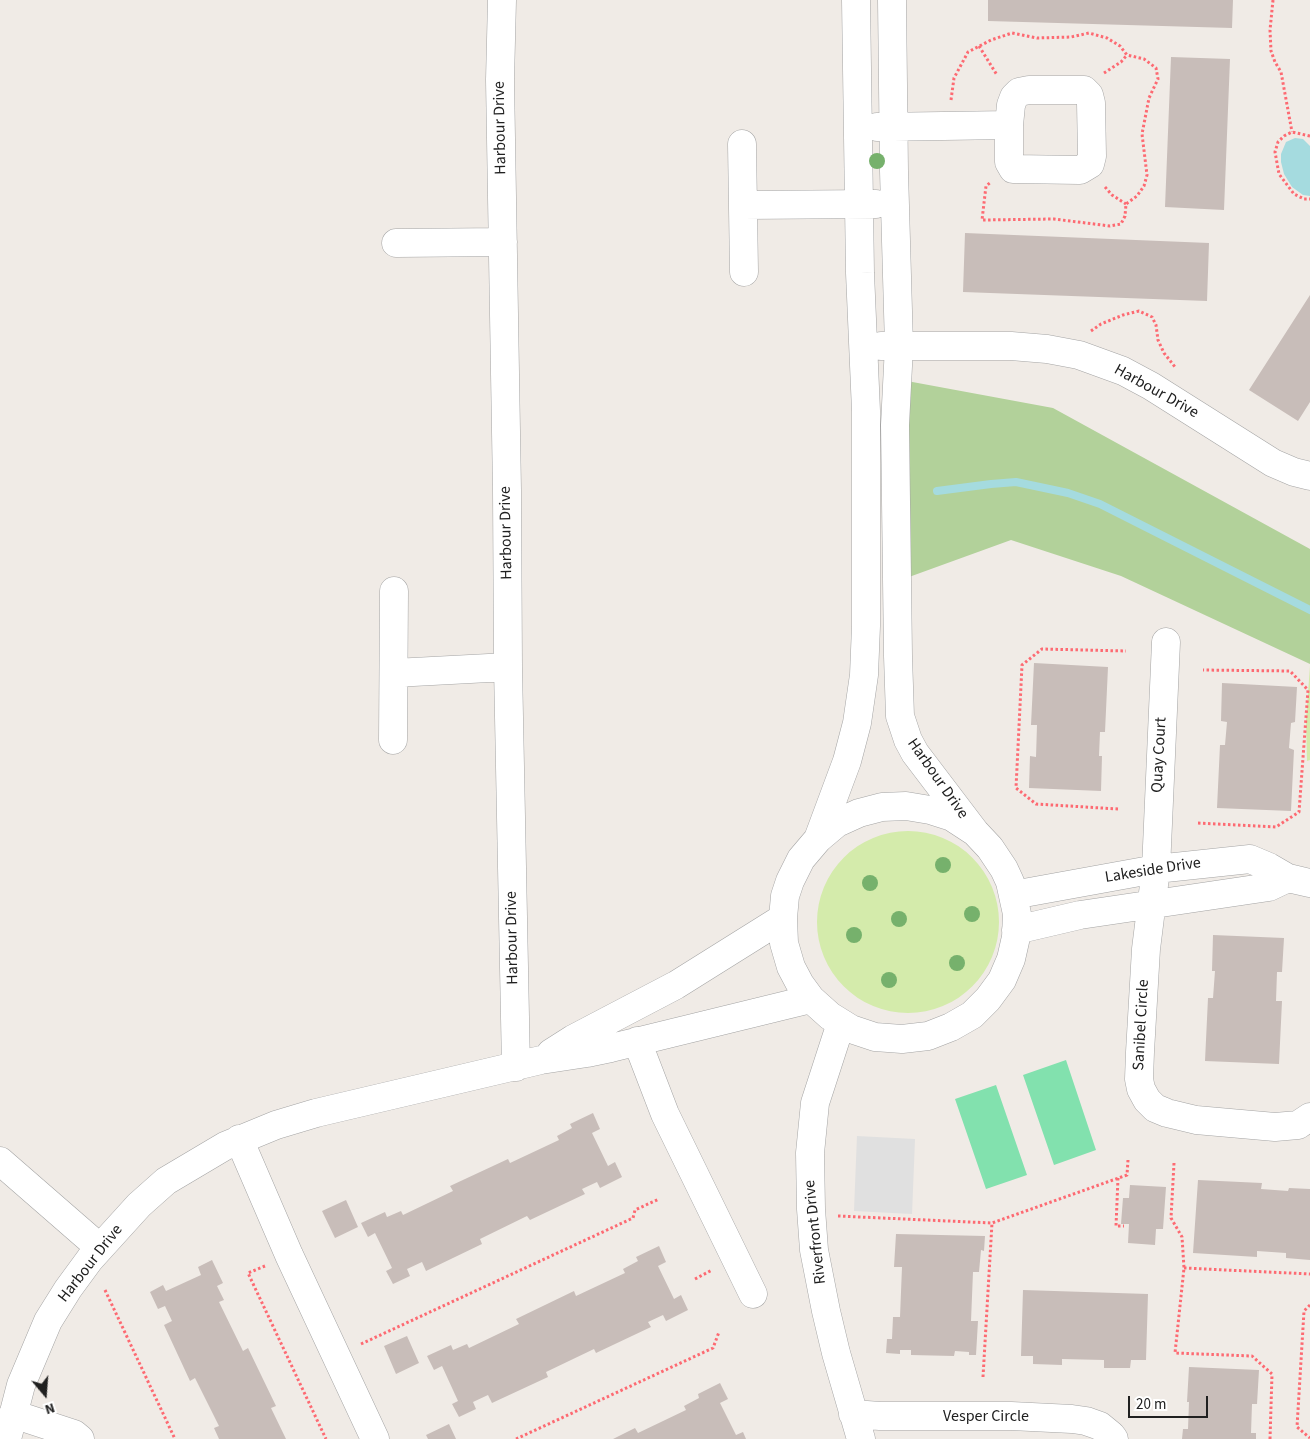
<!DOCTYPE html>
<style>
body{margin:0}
#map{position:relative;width:1310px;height:1439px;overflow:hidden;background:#f0ebe6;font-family:"Source Sans 3",sans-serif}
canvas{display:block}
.north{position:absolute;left:20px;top:1369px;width:50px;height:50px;-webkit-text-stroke:4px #fff;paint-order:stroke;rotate:162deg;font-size:14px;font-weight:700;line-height:20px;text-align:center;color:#202020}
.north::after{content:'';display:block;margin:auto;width:18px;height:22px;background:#202020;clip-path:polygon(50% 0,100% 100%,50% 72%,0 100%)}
.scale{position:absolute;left:1128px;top:1396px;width:80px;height:22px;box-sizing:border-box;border:2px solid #202020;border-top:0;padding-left:6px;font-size:15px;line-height:18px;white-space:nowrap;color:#202020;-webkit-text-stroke:4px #fff;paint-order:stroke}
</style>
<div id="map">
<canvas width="1310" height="1439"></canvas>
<div class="north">N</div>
<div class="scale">20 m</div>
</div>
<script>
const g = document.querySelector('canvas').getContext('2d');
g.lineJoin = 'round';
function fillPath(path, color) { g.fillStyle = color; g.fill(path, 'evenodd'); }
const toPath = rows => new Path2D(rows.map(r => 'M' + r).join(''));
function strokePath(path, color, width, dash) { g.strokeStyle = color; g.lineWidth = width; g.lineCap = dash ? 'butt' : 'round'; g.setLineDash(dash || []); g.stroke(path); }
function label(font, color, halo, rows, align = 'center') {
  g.font = font + ' "Source Sans 3",sans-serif'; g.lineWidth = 4; g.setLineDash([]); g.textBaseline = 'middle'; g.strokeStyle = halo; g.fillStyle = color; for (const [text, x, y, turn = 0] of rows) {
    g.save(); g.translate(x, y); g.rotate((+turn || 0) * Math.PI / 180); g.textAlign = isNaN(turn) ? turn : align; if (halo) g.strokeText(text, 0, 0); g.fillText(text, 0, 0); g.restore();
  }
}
const grass = toPath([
 [1310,666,1310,760,1307,761,1306,720],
 '817 922a91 91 0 1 1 182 0a91 91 0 1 1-182 0Z'
]);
const forest = toPath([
 [907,381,1053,408,1310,549,1310,664,1121,576,1011,540,909,577]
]);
const pitch = toPath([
 [1066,1060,1096,1150,1054,1165,1023,1075],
 [996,1085,1027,1175,986,1189,955,1099]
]);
const parking = toPath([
 [857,1136,915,1139,912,1214,854,1211]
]);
const water = toPath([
 [1295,138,1303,139,1310,146,1310,196,1303,195,1292,187,1284,174,1281,162,1281,154,1286,142]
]);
const stream = toPath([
 [937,491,991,484,1016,482,1068,493,1100,504,1310,610]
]);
const building = toPath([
 [988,0,1233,0,1232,28,988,21],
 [1171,57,1230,59,1224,210,1165,207],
 [965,233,1209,243,1207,301,963,292],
 [1310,295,1310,402,1298,421,1249,390],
 [1034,663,1108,667,1105,732,1100,732,1099,756,1102,756,1101,791,1029,788,1030,756,1036,757,1037,725,1031,725],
 [1222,683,1297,687,1295,722,1291,723,1289,748,1294,750,1291,811,1217,808,1220,745,1225,745,1227,722,1221,721],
 [1213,935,1284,938,1282,972,1277,972,1276,1001,1282,1001,1279,1064,1205,1061,1208,998,1213,998,1215,971,1212,971],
 [593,1113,600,1129,592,1133,608,1166,615,1162,622,1177,600,1188,597,1182,582,1189,585,1194,530,1220,527,1216,480,1239,482,1244,426,1271,422,1262,407,1269,410,1276,393,1284,386,1271,392,1268,375,1233,368,1237,361,1223,385,1212,387,1217,401,1211,403,1215,453,1191,450,1186,508,1159,510,1163,559,1140,557,1136,572,1128,570,1124],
 [1198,1180,1262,1183,1261,1189,1288,1191,1289,1188,1310,1189,1310,1260,1286,1258,1286,1253,1257,1251,1257,1257,1193,1253],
 [1130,1185,1166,1187,1163,1229,1156,1229,1155,1245,1128,1243,1129,1224,1121,1224,1123,1198,1129,1198],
 [346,1200,358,1227,335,1238,322,1211],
 [896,1234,985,1236,984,1251,981,1250,979,1272,973,1272,971,1321,978,1321,976,1355,969,1355,969,1352,955,1351,954,1356,911,1355,911,1350,900,1350,900,1354,886,1353,887,1339,892,1339,893,1317,900,1317,902,1267,894,1267],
 [659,1246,666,1262,658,1266,674,1299,681,1295,688,1310,666,1321,663,1315,648,1322,651,1327,596,1353,594,1349,546,1372,548,1377,492,1403,488,1395,473,1402,476,1409,459,1417,452,1404,458,1401,442,1366,434,1370,427,1356,451,1345,453,1350,467,1344,469,1348,519,1324,516,1319,574,1291,576,1296,625,1273,623,1269,638,1261,636,1257],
 [212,1260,223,1283,217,1286,224,1300,219,1302,243,1351,248,1348,276,1406,271,1408,286,1439,219,1439,214,1428,219,1426,195,1378,190,1381,164,1325,172,1321,165,1306,158,1309,150,1292,163,1285,166,1291,201,1275,198,1267],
 [1023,1290,1148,1294,1146,1360,1131,1360,1130,1368,1104,1368,1104,1360,1062,1359,1062,1365,1033,1364,1033,1356,1021,1356],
 [407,1336,419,1363,396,1374,384,1346],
 [1189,1367,1259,1370,1257,1404,1252,1404,1251,1433,1256,1433,1256,1439,1182,1439,1183,1429,1188,1429,1189,1402,1187,1402],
 [720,1383,728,1399,720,1403,736,1435,743,1432,746,1439,613,1439,635,1428,638,1433,686,1410,684,1406,699,1398,698,1394],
 [449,1424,456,1439,428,1439,426,1435]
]);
const path = toPath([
 [1273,0,1270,30,1271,51,1275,62,1281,72,1292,132],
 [979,46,997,75],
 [1104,73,1121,62,1127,55],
 [951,100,954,78,968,52,991,40,1012,33,1037,38,1071,37,1089,33,1107,38,1120,46,1127,55,1144,59,1156,68,1158,79,1149,98,1142,134,1147,175,1144,186,1137,196,1126,204,1125,216,1121,224,1110,226,1054,219,982,220,986,186,991,182],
 [1310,136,1292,132,1284,136,1278,142,1275,152,1279,174,1294,194,1304,199,1310,199],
 [1105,187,1112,195,1126,204],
 [1091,331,1101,324,1123,315,1139,311,1152,317,1156,325,1158,340,1164,353,1175,367],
 [1118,809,1036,804,1016,788,1022,665,1042,649,1126,651],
 [1198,823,1276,827,1299,812,1308,690,1290,671,1203,670],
 [1174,1163,1171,1218,1182,1237,1184,1268,1175,1353,1252,1356,1272,1374,1270,1439],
 [1118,1178,1116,1226,1124,1226],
 [838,1216,992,1223,1127,1175,1128,1160],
 [265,1266,248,1273,326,1439],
 [1184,1268,1310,1274],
 [695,1279,712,1270],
 [105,1290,175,1439],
 [1310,1305,1304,1311,1297,1427,1310,1438],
 [361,1344,633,1218,635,1210,659,1199],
 [983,1377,992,1223],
 [516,1439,713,1348,719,1332]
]);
const minor = toPath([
 [502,0,500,80,507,490,508,667,516,1067],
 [892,0,894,171,899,346,895,425,898,656,900,716,908,740,915,753,975,832,990,848,1004,869,1010,882,1017,914,1016,937,1011,959,1002,980,988,999,972,1015,951,1027,928,1036,902,1039,875,1037,851,1029,830,1016,811,999,800,984,791,967,784,943,783,918,785,896,790,881,801,859,818,839,837,823,859,813,882,807,906,806,930,810,952,817,975,832],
 [877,127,1009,125,1009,162,1013,169,1080,170,1090,164,1092,156,1091,103,1089,95,1084,90,1029,90,1019,92,1014,97,1011,105,1009,125],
 [742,144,744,272],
 [743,205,876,204],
 [396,243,503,242],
 [881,346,1011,346,1047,349,1079,355,1123,371,1151,386,1273,463,1294,472,1310,476],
 [1166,642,1156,869,1146,949,1140,1052,1139,1079,1141,1089,1147,1100,1155,1108,1167,1113,1196,1120,1275,1127,1298,1125,1310,1117],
 [394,673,508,667],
 [393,740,394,591],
 [818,839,847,761,857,723,864,675,866,626,866,411,860,273,856,0],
 [1013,895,1156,869,1250,859,1269,867,1288,878,1310,883],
 [1016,930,1080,915,1269,887,1288,878],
 [841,1023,815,1103,810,1153,811,1209,814,1250,826,1311,836,1353,861,1439],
 [637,1041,665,1114,753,1294],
 [551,1053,573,1039,676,985,783,918],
 [239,1139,289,1255,375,1439],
 [0,1161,100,1248],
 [13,1414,74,1434,80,1439],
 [853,1414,880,1416,1011,1416,1072,1419,1086,1421,1100,1426,1111,1435,1114,1439],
 [7,1439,21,1385,48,1321,68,1289,90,1259,139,1205,166,1181,225,1146,276,1125,316,1113,541,1060,587,1053,611,1048,811,999]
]);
const trees = [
 [877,161],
 [943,865],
 [870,883],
 [972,914],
 [899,919],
 [854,935],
 [957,963],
 [889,980]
];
const streetNames = [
 ["Harbour Drive",501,128,-91],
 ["Harbour Drive",1156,392,29],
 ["Harbour Drive",507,533,-91],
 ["Quay Court",1160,755,-87],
 ["Harbour Drive",937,779,55],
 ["Lakeside Drive",1153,871,-9],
 ["Harbour Drive",513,938,-91],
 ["Sanibel Circle",1142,1025,-87],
 ["Riverfront Drive",816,1232,-96],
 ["Harbour Drive",91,1264,-52],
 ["Vesper Circle",986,1417]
];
fillPath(grass, '#d4ebab');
fillPath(forest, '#b2d19a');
fillPath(pitch, '#82e1ae');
fillPath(parking, '#e0e0e0');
fillPath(water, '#a5dbdf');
strokePath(stream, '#a5dbdf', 8);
fillPath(building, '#c8bdb9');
strokePath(minor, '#a4a4a4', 29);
strokePath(path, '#fd6a72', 3, [2.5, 2.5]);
strokePath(minor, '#fff', 28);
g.fillStyle = '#76b16c';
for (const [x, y] of trees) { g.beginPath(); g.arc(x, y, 8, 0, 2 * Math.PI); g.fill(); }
label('16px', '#202020', '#fff', streetNames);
</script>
